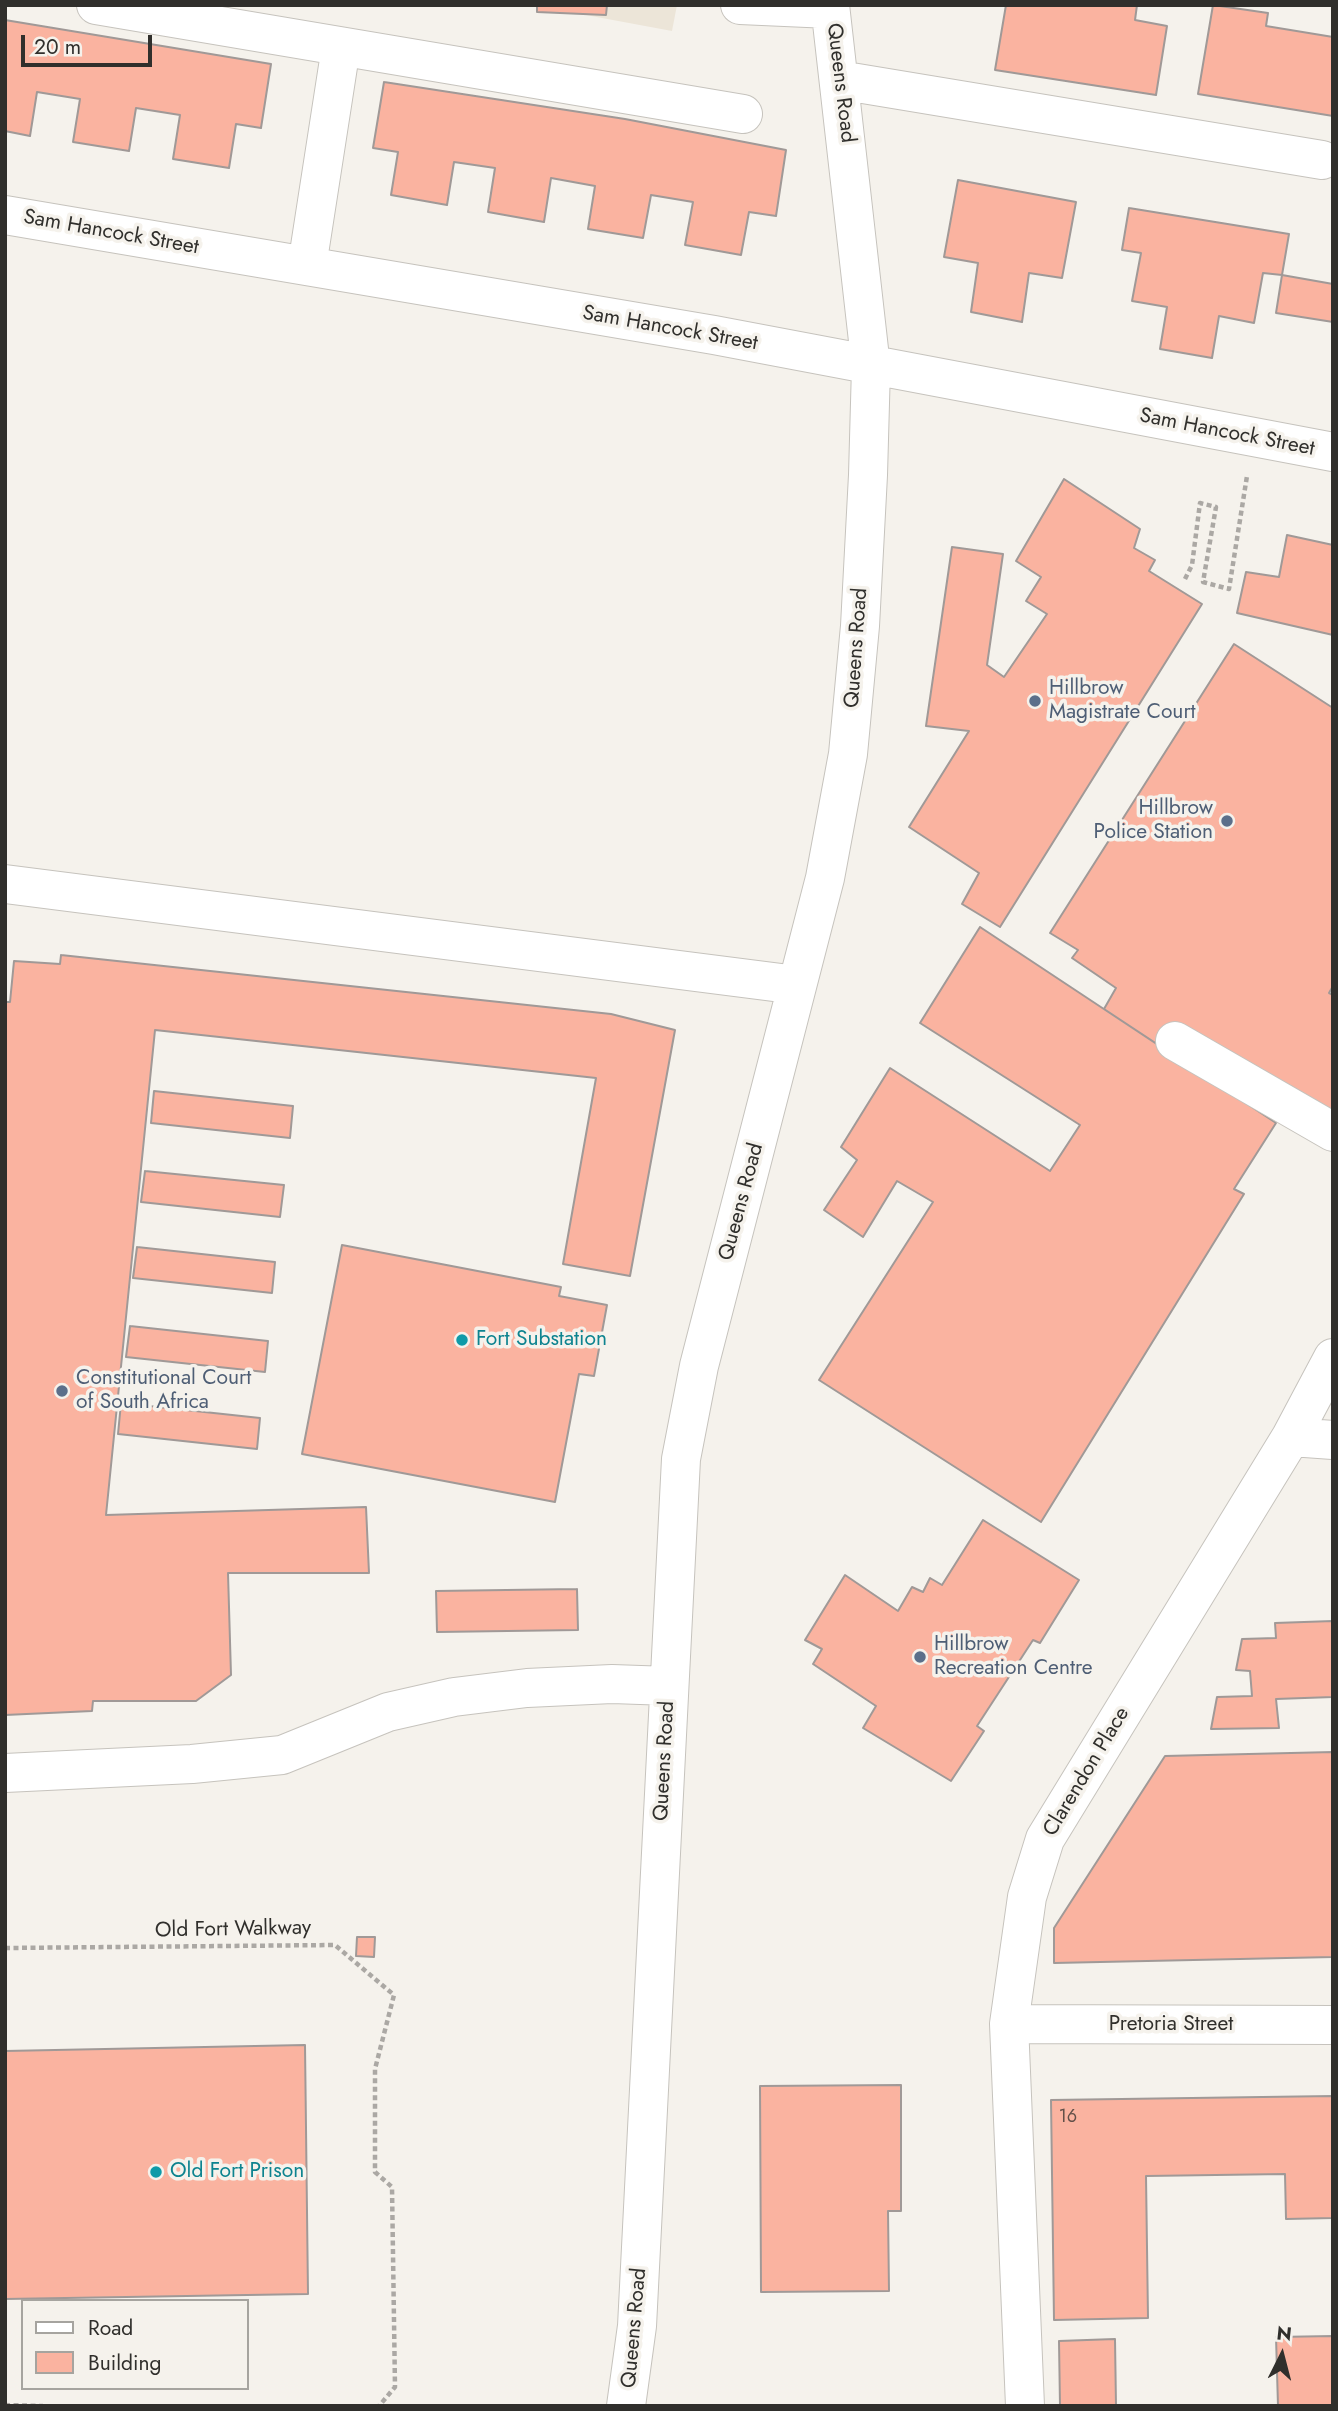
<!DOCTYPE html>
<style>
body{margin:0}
#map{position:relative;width:1338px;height:2411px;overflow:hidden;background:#f5f2ec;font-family:Jost,sans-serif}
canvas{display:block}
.frame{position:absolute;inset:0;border:7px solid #302f2c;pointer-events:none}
.legend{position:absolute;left:21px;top:2299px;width:228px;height:91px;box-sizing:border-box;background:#f5f2ec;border:2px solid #a6a49f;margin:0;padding:9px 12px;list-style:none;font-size:21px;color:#302f2c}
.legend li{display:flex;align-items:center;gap:14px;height:35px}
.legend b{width:35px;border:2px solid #a6a49f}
.north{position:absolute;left:1247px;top:2320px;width:70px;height:70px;-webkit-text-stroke:5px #f5f2ec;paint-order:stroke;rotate:6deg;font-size:19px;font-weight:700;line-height:28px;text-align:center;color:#302f2c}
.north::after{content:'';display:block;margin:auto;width:24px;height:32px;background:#302f2c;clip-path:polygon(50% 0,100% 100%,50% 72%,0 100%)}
.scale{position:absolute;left:21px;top:35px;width:131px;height:32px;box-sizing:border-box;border:4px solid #302f2c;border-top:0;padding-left:9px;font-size:21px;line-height:24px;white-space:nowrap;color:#302f2c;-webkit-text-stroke:5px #f5f2ec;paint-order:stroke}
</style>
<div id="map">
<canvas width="1338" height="2411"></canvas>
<div class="frame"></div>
<ul class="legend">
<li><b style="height:9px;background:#fff"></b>Road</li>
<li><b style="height:19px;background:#fab3a0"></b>Building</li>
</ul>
<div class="north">N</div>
<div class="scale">20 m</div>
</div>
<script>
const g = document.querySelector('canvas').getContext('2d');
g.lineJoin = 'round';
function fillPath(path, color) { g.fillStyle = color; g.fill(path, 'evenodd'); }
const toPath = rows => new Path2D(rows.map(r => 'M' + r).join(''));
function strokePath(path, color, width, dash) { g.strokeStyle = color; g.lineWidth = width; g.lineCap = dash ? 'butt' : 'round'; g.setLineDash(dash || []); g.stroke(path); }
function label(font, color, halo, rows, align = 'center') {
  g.font = font + ' Jost,sans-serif'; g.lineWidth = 7; g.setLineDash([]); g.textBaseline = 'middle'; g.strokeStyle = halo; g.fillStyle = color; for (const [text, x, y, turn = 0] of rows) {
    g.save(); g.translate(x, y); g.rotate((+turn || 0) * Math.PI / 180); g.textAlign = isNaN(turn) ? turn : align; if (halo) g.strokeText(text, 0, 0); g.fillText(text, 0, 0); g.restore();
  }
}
const built = toPath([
 [532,5,677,5,672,31]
]);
const building = toPath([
 [537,5,607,5,606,15,537,12,537,5],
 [1006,5,1137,5,1135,20,1167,26,1156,95,995,70,1006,5],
 [1213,5,1268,13,1266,26,1333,37,1333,116,1198,94,1213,5],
 [5,20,271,64,261,128,236,124,229,168,173,159,180,115,136,108,129,151,73,142,80,99,37,92,30,136,5,131,5,20],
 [384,82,625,119,786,150,776,216,749,212,741,255,685,245,693,202,651,195,643,238,588,229,595,186,551,178,544,222,488,212,495,168,454,162,447,205,391,195,398,152,373,148,384,82],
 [958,180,1076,202,1062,278,1029,273,1022,322,971,312,978,263,944,257,958,180],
 [1129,208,1289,234,1282,275,1263,273,1254,323,1219,316,1212,358,1160,349,1167,307,1132,301,1141,253,1122,250,1129,208],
 [1282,275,1333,284,1333,322,1276,313,1282,275],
 [1064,479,1140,529,1134,548,1155,560,1149,571,1202,604,1000,927,962,904,979,873,909,827,969,731,926,726,952,547,1003,554,987,665,1004,677,1047,614,1026,601,1041,577,1016,561,1064,479],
 [1287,535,1333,545,1333,635,1237,613,1246,572,1279,577,1287,535],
 [1234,644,1333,708,1333,986,1329,993,1333,995,1333,1119,1160,1046,1104,1009,1116,988,1072,958,1078,950,1050,933,1234,644],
 [980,927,1276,1123,1234,1189,1244,1194,1041,1522,819,1380,933,1202,897,1181,863,1237,824,1210,857,1160,841,1147,890,1068,1050,1171,1080,1125,920,1023,980,927],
 [61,955,611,1014,675,1030,630,1276,563,1264,596,1078,155,1030,106,1515,366,1507,369,1573,228,1573,231,1675,196,1701,93,1701,92,1711,5,1715,5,1002,10,1002,14,961,60,964,61,955],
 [154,1091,293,1106,290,1138,151,1123,154,1091],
 [145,1171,284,1185,280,1217,141,1202,145,1171],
 [342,1245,561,1287,559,1296,607,1305,594,1376,579,1374,555,1502,302,1454,342,1245],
 [137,1247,275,1262,272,1293,133,1278,137,1247],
 [130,1326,268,1341,265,1372,126,1357,130,1326],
 [121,1403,260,1418,257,1449,118,1434,121,1403],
 [983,1520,1079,1580,1040,1643,1033,1640,977,1726,984,1731,951,1781,863,1728,876,1706,813,1664,822,1649,805,1640,845,1575,898,1611,912,1587,923,1592,930,1578,942,1585,983,1520],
 [577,1589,578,1630,437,1632,436,1591,577,1589],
 [1333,1621,1333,1697,1276,1699,1279,1728,1211,1729,1217,1697,1252,1696,1250,1671,1236,1670,1242,1639,1276,1638,1275,1623,1333,1621],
 [1333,1752,1333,1957,1054,1963,1054,1928,1165,1756,1333,1752],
 [357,1937,375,1937,374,1957,356,1956,357,1937],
 [305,2045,308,2294,5,2299,5,2051,305,2045],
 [901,2085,901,2211,888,2211,889,2291,761,2292,760,2086,901,2085],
 [1333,2096,1333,2218,1286,2219,1285,2174,1146,2176,1148,2318,1054,2320,1051,2100,1333,2096],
 [1333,2336,1333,2406,1278,2406,1276,2337,1333,2336],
 [1115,2339,1116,2406,1060,2406,1059,2341,1115,2339]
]);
const path = toPath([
 [1185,579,1192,565,1200,503,1216,507,1203,582,1229,589,1247,476],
 [5,1948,335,1945,394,1995,375,2069,375,2172,392,2187,395,2387,379,2406],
 [5,2405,43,2406]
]);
const minor = toPath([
 [96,5,743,114],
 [740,5,830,9],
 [839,80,1322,160],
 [5,215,714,335,1333,452],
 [307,266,341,47],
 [5,884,797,985],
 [1175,1041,1333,1132],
 [1291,1437,1333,1440],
 [5,1773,192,1764,282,1755,388,1712,454,1697,527,1688,612,1684,669,1686],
 [1009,2024,1333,2025],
 [626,2406,637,2326,681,1459,699,1366,825,878,848,754,860,626,868,475,871,367,830,5],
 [1025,2406,1009,2024,1027,1897,1045,1839,1291,1437,1333,1358]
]);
const markers = [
 [1035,701,7,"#5c6f8a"],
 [1227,821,7,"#5c6f8a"],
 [462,1340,7,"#0f9aa8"],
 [62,1391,7,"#5c6f8a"],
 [920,1657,7,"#5c6f8a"],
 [156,2172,7,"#0f9aa8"]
];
const numberNames = [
 ["16",1068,2118]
];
const streetNames = [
 ["Queens Road",840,83,83],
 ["Sam Hancock Street",111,233,10],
 ["Sam Hancock Street",670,329,10],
 ["Sam Hancock Street",1227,433,11],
 ["Queens Road",857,648,-86],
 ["Queens Road",742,1202,-75],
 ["Queens Road",665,1761,-87],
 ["Clarendon Place",1087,1772,-59],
 ["Old Fort Walkway",233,1930,-1],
 ["Pretoria Street",1171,2025],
 ["Queens Road",635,2328,-85]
];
const serviceNames = [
 ["Hillbrow",1049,689],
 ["Magistrate Court",1049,713],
 ["Hillbrow",1213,809,"right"],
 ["Police Station",1213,833,"right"],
 ["Constitutional Court",76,1379],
 ["of South Africa",76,1403],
 ["Hillbrow",934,1645],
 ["Recreation Centre",934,1669]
];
const cultureNames = [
 ["Fort Substation",476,1340],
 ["Old Fort Prison",170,2172]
];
fillPath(built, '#ece5d8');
fillPath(building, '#fab3a0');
strokePath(building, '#a09997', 2);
strokePath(minor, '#c6c3bd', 40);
strokePath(path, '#aba8a4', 4.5, [5, 3.5]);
strokePath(minor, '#fff', 38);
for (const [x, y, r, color] of markers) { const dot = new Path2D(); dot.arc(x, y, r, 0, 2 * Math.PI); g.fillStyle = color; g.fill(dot); strokePath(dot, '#f5f2ec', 2.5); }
label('18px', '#625049', null, numberNames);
label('21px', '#302f2c', '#f5f2ec', streetNames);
label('21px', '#4e5e75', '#f5f2ec', serviceNames, 'left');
label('21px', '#0d838f', '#f5f2ec', cultureNames, 'left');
</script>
